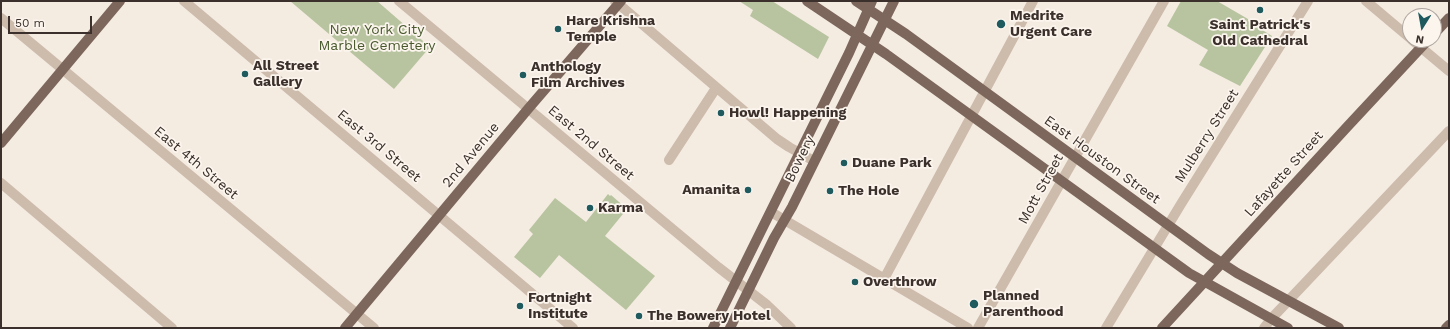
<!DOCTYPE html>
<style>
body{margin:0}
#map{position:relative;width:1450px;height:329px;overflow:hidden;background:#f4ebe1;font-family:"Work Sans",sans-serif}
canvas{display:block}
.frame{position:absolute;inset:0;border:2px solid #3b302b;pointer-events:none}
.north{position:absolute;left:1402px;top:8px;width:40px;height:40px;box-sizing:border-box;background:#fbf5ee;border:1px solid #aea6a0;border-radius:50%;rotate:191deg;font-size:11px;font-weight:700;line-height:16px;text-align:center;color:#3b302b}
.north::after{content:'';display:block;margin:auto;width:14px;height:18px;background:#1f5a5e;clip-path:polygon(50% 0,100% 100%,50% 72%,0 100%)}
.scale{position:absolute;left:8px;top:16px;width:84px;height:18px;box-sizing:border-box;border:2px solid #3b302b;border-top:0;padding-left:5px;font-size:12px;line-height:14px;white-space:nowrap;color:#3b302b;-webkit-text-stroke:3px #fbf5ee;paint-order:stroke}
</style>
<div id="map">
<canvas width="1450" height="329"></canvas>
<div class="frame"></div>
<div class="north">N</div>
<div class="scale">50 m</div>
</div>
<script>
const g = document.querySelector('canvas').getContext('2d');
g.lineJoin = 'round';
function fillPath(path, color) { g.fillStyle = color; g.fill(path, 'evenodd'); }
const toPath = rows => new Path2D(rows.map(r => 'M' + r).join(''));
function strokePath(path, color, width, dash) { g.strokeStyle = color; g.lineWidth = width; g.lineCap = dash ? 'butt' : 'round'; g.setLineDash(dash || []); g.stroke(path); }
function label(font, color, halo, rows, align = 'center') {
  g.font = font + ' "Work Sans",sans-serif'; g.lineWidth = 3.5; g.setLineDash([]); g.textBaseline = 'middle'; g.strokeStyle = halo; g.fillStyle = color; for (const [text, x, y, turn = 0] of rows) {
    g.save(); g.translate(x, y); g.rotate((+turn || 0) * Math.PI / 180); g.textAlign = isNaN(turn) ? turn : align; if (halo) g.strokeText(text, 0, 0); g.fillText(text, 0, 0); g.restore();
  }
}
const green = toPath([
 [290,1,377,1,430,47,394,89],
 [739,1,772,1,829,37,818,59,750,16,753,10],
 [1181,1,1217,1,1248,19,1248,21,1272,36,1240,86,1199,65,1208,50,1167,26],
 [608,194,610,196,611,195,627,209,605,236,655,276,626,310,559,255,540,278,514,257,533,234,529,230,555,198,586,222]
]);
const minor = toPath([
 [184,1,573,328],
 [399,1,718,267,767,305,791,328],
 [615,1,777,139,789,147,814,161],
 [1366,1,1410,38],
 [1,18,374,328],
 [1412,40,1449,71],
 [669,160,716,88],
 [1,183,172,328],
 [771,212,968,328],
 [884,279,1033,1],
 [978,328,1164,1],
 [1106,328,1181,204,1308,1],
 [1264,328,1271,319,1449,131]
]);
const major = toPath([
 [807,1,886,54,1189,273,1288,328],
 [856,1,906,34,1208,254,1237,273,1339,328],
 [1434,34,1449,18],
 [1,143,120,1],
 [345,328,528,109,621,1],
 [713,328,849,53,872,1],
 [730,328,774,238,792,207,894,1],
 [1162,328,1347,127,1428,40],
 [1446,328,1449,325]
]);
const markers = [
 [1260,10,4,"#1f5a5e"],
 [1001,24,5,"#1f5a5e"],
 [558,29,4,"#1f5a5e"],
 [245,74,4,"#1f5a5e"],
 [523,75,4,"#1f5a5e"],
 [721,113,4,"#1f5a5e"],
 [844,163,4,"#1f5a5e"],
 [748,190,4,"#1f5a5e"],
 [830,191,4,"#1f5a5e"],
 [590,208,4,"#1f5a5e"],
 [855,282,4,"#1f5a5e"],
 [974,304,5,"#1f5a5e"],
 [520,306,4,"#1f5a5e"],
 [639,316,4,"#1f5a5e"]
];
const poiNames = [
 ["Medrite",1010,16],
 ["Urgent Care",1010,32],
 ["Hare Krishna",566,21],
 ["Temple",566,37],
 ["Saint Patrick's",1260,25,"center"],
 ["Old Cathedral",1260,41,"center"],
 ["All Street",253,66],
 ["Gallery",253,82],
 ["Anthology",531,67],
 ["Film Archives",531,83],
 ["Howl! Happening",729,113],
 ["Duane Park",852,163],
 ["Amanita",740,190,"right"],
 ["The Hole",838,191],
 ["Karma",598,208],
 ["Overthrow",863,282],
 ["Planned",983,296],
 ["Parenthood",983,312],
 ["Fortnight",528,298],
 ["Institute",528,314],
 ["The Bowery Hotel",647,316]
];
const parkNames = [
 ["New York City",377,30],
 ["Marble Cemetery",377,46]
];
const streetNames = [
 ["Mulberry Street",1207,136,-58],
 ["East 2nd Street",591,143,40],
 ["East 3rd Street",379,146,40],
 ["2nd Avenue",471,155,-50],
 ["Bowery",800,159,-64],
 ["East Houston Street",1102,160,36],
 ["East 4th Street",196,163,40],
 ["Lafayette Street",1284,174,-48],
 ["Mott Street",1041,189,-61]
];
fillPath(green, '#b8c4a0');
strokePath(minor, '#cdbbac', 10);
strokePath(major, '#7d675c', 10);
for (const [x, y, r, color] of markers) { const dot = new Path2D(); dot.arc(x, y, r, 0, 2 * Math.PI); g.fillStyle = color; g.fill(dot); strokePath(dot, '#fbf5ee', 1.5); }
label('bold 14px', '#3b302b', '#fbf5ee', poiNames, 'left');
label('14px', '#4a5a2e', '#fbf5ee', parkNames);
label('14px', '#3b302b', '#fbf5ee', streetNames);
</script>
